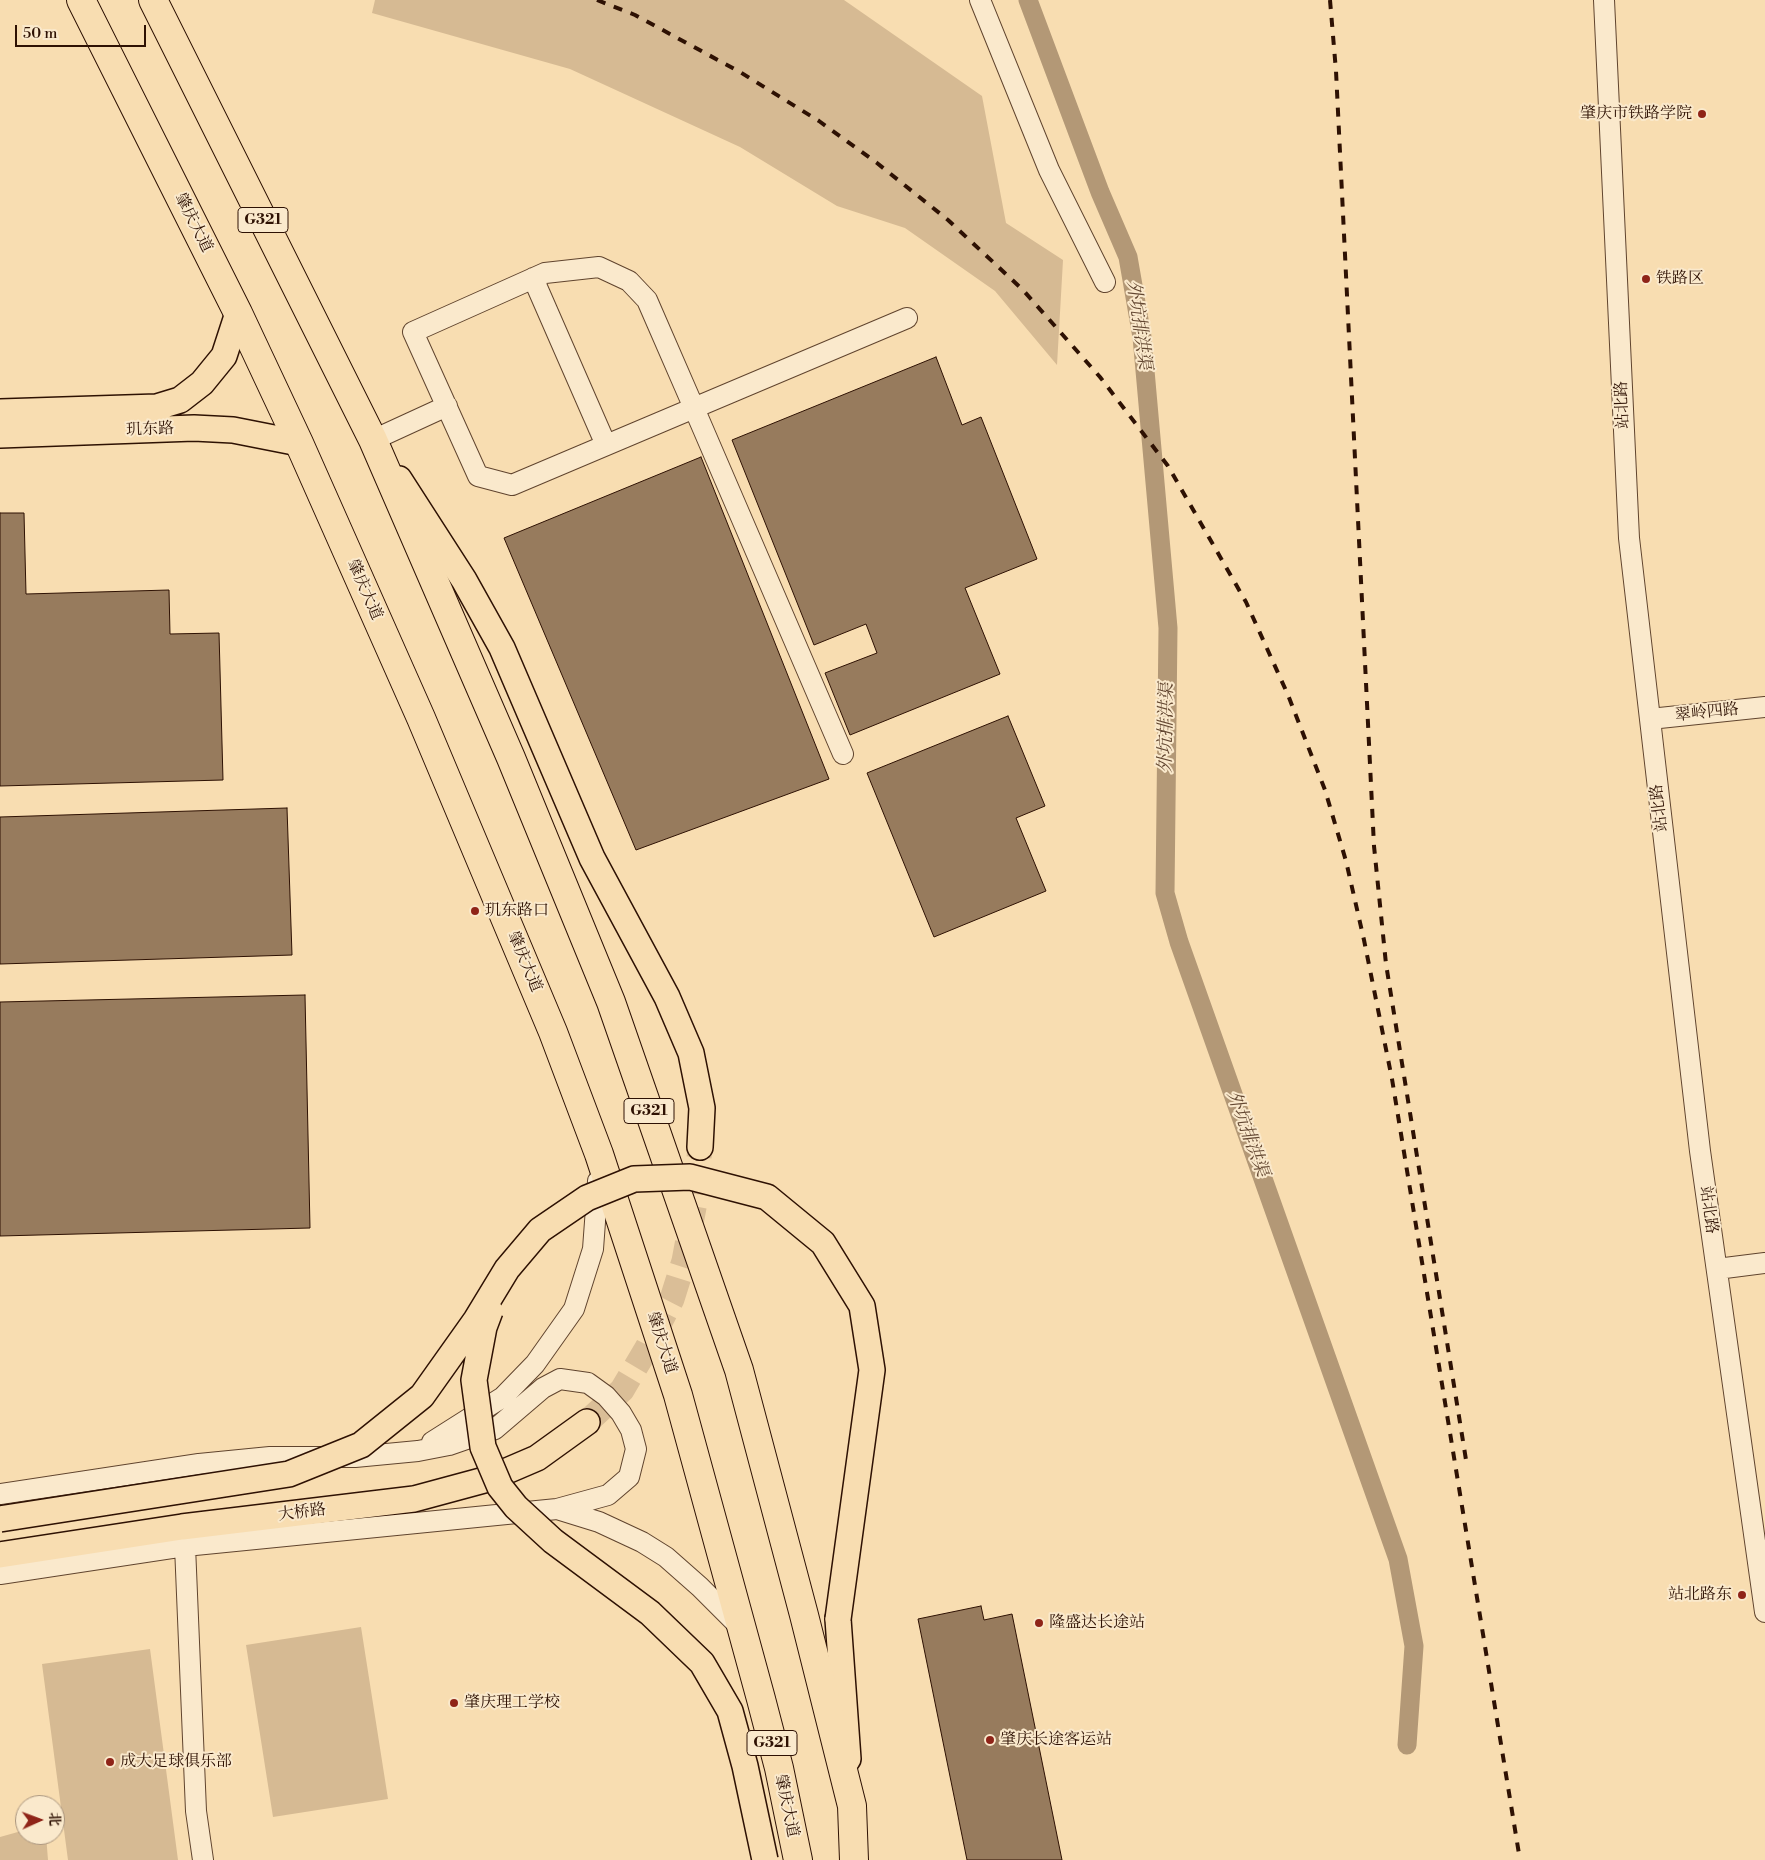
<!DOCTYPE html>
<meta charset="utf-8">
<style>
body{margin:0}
#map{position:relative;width:1765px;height:1860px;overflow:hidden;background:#f8ddb1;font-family:"Libre Bodoni","Noto Serif SC",serif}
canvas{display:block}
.north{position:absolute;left:15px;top:1795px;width:50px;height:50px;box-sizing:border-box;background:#fae9cc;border:1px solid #a8937c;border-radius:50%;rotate:88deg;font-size:14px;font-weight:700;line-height:20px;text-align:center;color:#2e1103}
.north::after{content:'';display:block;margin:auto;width:18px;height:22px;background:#8f2418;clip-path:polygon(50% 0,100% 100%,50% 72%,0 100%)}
.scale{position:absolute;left:15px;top:25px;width:131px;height:22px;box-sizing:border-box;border:2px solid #2e1103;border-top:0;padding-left:6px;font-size:15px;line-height:18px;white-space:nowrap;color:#2e1103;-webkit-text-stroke:4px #fae9cc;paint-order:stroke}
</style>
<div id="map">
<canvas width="1765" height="1860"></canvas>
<div class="north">北</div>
<div class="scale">50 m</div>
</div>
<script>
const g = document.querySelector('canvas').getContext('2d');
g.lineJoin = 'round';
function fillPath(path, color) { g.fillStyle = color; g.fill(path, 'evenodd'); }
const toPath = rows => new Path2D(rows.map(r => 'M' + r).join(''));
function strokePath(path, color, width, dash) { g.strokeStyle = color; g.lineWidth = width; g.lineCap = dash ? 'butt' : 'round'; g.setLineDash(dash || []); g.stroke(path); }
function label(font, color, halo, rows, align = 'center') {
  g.font = font + ' "Libre Bodoni","Noto Serif SC",serif'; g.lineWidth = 4; g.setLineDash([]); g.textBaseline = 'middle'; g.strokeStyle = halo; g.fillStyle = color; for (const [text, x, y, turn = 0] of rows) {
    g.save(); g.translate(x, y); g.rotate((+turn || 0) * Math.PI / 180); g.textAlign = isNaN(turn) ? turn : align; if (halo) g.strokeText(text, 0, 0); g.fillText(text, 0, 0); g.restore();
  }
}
const green = toPath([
 [375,0,844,0,982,96,1006,223,1063,260,1057,365,995,291,905,228,837,206,740,147,570,69,372,13],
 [361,1627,388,1799,273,1817,246,1645],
 [150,1649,178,1860,68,1860,42,1664],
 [25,1830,25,1835,46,1835,48,1860,0,1860,0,1837]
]);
const canal = toPath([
 [1028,0,1100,192,1128,257,1142,337,1168,628,1165,893,1179,942,1398,1559,1414,1646,1407,1745]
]);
const building = toPath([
 [936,357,962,425,981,417,1037,559,965,588,1000,674,850,735,825,673,877,653,866,624,814,645,732,440,936,357],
 [701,457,829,779,636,850,504,538,701,457],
 [0,513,24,513,26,594,169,590,170,634,219,633,223,780,0,786,0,513],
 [1008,716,1045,806,1016,818,1046,891,934,937,867,773,1008,716],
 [287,808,292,955,0,964,0,817,287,808],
 [305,995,310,1228,0,1236,0,1002,305,995],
 [981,1606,984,1620,1012,1614,1062,1860,967,1860,918,1619,981,1606]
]);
const majorTunnel = toPath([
 [587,1422,622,1390,647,1348,672,1299,684,1261,695,1202,700,1147]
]);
const minor = toPath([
 [980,0,1049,170,1105,282],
 [1604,0,1629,538,1700,1151,1765,1612],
 [533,278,606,445],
 [373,440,447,406],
 [1650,719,1765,707],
 [843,754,694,408,647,300,629,281,599,267,545,273,413,332,478,476,512,485,694,408,907,318],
 [1717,1269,1765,1263],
 [432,1442,503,1397,535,1364,574,1309,593,1249,598,1181],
 [0,1494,199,1464,270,1457,355,1457,418,1451,449,1445,495,1429,543,1388,560,1379,588,1383,606,1396,621,1413,631,1430,636,1449,629,1477,608,1495,557,1509,185,1546,0,1574],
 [557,1509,599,1522,642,1542,666,1557,700,1587,741,1628],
 [185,1546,196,1811,203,1860]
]);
const major = toPath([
 [0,412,157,407,180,400,202,383,224,356,238,313],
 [0,435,194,428,233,430,299,443],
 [399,479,464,580,502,648,592,858,667,997,691,1053,702,1108,700,1147],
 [0,1555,182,1527,414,1499,488,1479,537,1458,587,1422],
 [838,1619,848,1759]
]);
const highway = toPath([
 [81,0,238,313,299,443,421,718,553,1032,599,1154,678,1395,761,1699,779,1768,798,1860],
 [153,0,373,440,511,758,611,1002,739,1370,804,1615,852,1806,854,1860]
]);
const rail = toPath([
 [597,0,635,15,740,72,819,121,877,163,948,220,1023,290,1100,377,1168,466,1246,602,1288,695,1325,790,1346,861,1364,940,1392,1079,1520,1860],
 [1330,0,1336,71,1374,846,1386,964,1467,1466]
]);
const majorBridge = toPath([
 [490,1311,484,1327,474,1380,483,1447,500,1487,516,1507,553,1541,650,1613,702,1663,730,1711,745,1766,765,1860],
 [0,1519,289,1474,361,1445,422,1396,476,1320,507,1269,540,1230,587,1198,634,1179,690,1177,767,1197,823,1243,862,1306,872,1370,838,1619]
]);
const markers = [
 [1702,114,5,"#8f2418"],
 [1646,279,5,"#8f2418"],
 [475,911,5,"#8f2418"],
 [1742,1595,5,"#8f2418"],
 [1039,1623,5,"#8f2418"],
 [454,1703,5,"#8f2418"],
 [990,1740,5,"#8f2418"],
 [110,1762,5,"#8f2418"]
];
const shields = [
 [263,220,50],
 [649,1111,50],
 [772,1743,50]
];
const shieldNames = [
 ["G321",263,220],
 ["G321",649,1111],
 ["G321",772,1743]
];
const poiNames = [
 ["肇庆市铁路学院",1692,114,"right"],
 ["铁路区",1656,279],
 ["玑东路口",485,911],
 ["站北路东",1732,1595,"right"],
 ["隆盛达长途站",1049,1623],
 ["肇庆理工学校",464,1703],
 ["肇庆长途客运站",1000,1740],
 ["成大足球俱乐部",120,1762]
];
const streetNames = [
 ["肇庆大道",193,223,63],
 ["站北路",1623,405,-92],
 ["玑东路",150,430,-2],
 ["肇庆大道",364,590,66],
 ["翠岭四路",1707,713,-6],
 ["站北路",1660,808,-97],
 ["肇庆大道",524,962,67],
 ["站北路",1708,1210,82],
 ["肇庆大道",661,1343,72],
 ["大桥路",302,1513,-7],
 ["肇庆大道",786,1806,78]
];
const waterNames = [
 ["外坑排洪渠",1138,325,82],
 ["外坑排洪渠",1167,728,-89],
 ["外坑排洪渠",1247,1134,70]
];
fillPath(green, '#d6ba93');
strokePath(canal, '#b39876', 19);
fillPath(building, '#977b5d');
strokePath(building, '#2e1103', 1);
strokePath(majorTunnel, '#dabe97', 25, [25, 12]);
strokePath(minor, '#60442e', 22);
strokePath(major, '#2e1103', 28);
strokePath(highway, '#2e1103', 30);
strokePath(minor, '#fae9cc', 20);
strokePath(major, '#f8ddb1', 25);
strokePath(highway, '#f8ddb1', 28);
strokePath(rail, '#2e1103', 4, [9, 9]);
strokePath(majorBridge, '#2e1103', 28, []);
strokePath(majorBridge, '#f8ddb1', 25);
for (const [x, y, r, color] of markers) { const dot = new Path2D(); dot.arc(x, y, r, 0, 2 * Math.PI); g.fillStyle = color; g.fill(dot); strokePath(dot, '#fae9cc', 2); }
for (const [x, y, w] of shields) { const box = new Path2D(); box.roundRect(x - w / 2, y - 12.5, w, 25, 4); g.fillStyle = '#fae9cc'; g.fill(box); strokePath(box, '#2e1103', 1); }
label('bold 15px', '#2e1103', null, shieldNames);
label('16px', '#2e1103', '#fae9cc', poiNames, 'left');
label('16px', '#2e1103', '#fae9cc', streetNames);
label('italic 18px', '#634731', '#fae9cc', waterNames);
</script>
